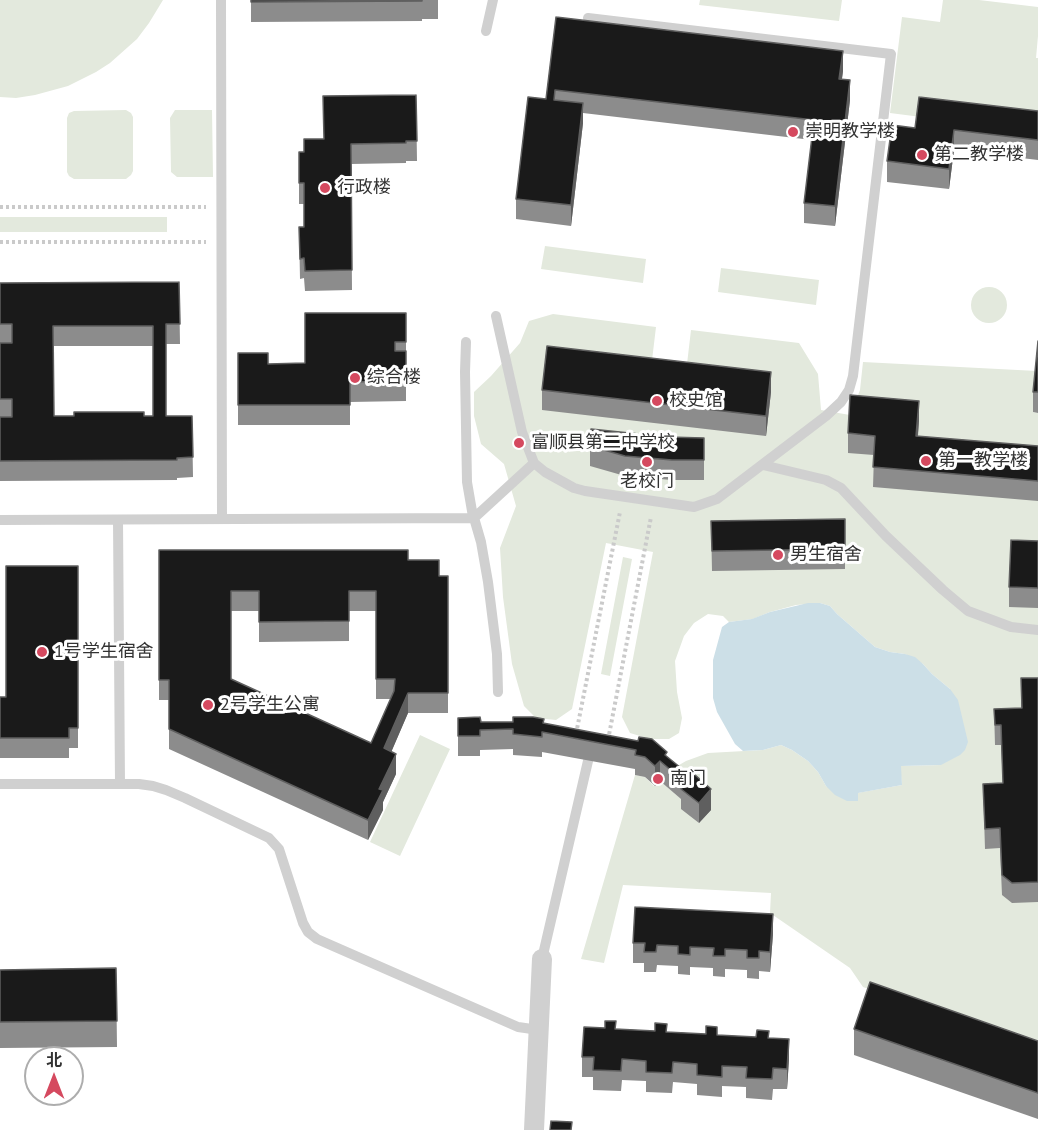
<!DOCTYPE html>
<meta charset="utf-8">
<style>
body{margin:0}
#map{position:relative;width:1038px;height:1130px;overflow:hidden;background:#fff;font-family:"PT Sans","Noto Sans SC",sans-serif}
canvas{display:block}
.north{position:absolute;left:24px;top:1046px;width:60px;height:60px;box-sizing:border-box;background:#fff;border:2px solid #adadad;border-radius:50%;rotate:0deg;font-size:16px;font-weight:700;line-height:24px;text-align:center;color:#333}
.north::after{content:'';display:block;margin:auto;width:21px;height:27px;background:#d5495f;clip-path:polygon(50% 0,100% 100%,50% 72%,0 100%)}
</style>
<div id="map">
<canvas width="1038" height="1130"></canvas>
<div class="north">北</div>
</div>
<script>
const g = document.querySelector('canvas').getContext('2d');
g.lineJoin = 'round';
function fillPath(path, color) { g.fillStyle = color; g.fill(path, 'evenodd'); }
const toPath = rows => new Path2D(rows.map(r => 'M' + r).join(''));
function strokePath(path, color, width, dash) { g.strokeStyle = color; g.lineWidth = width; g.lineCap = dash ? 'butt' : 'round'; g.setLineDash(dash || []); g.stroke(path); }
function label(font, color, halo, rows, align = 'center') {
  g.font = font + ' "PT Sans","Noto Sans SC",sans-serif'; g.lineWidth = 6; g.setLineDash([]); g.textBaseline = 'middle'; g.strokeStyle = halo; g.fillStyle = color; for (const [text, x, y, turn = 0] of rows) {
    g.save(); g.translate(x, y); g.rotate((+turn || 0) * Math.PI / 180); g.textAlign = isNaN(turn) ? turn : align; if (halo) g.strokeText(text, 0, 0); g.fillText(text, 0, 0); g.restore();
  }
}
const green = toPath([
 [0,0,163,0,149,23,137,39,110,63,96,72,68,86,35,95,16,98,0,97],
 [700,0,842,0,839,21,699,5],
 [943,0,979,0,1038,7,1038,36,1036,58,1038,58,1038,132,890,113,902,17,940,22],
 [126,110,131,113,133,117,133,171,131,175,126,179,74,179,69,176,67,172,67,118,69,113,74,111],
 [175,110,212,110,213,177,177,177,171,172,170,118],
 [0,217,167,217,167,232,0,232],
 [545,246,646,259,643,283,541,269],
 [721,268,819,280,816,305,718,292],
 '971 305a18 18 0 1 1 36 0a18 18 0 1 1-36 0Z',
 [553,314,656,327,650,377,685,381,691,330,799,343,818,374,821,410,850,415,860,390,863,362,1037,371,1033,412,1038,413,1038,1048,863,987,850,968,770,913,771,893,623,885,604,963,581,959,635,775,645,777,654,786,660,781,686,803,699,823,711,809,667,772,686,761,708,753,763,750,781,745,792,750,808,761,818,772,826,786,858,801,857,793,902,785,900,766,941,765,950,689,932,674,923,664,905,654,890,652,875,647,837,614,830,606,820,603,796,605,770,612,753,619,729,622,723,616,708,614,694,623,684,636,675,661,677,692,682,718,679,733,669,739,650,739,630,733,622,717,653,552,606,543,572,709,556,720,536,718,524,706,512,664,503,597,500,548,516,506,504,464,481,444,474,416,474,392,491,376,520,343,529,321],
 [623,557,632,559,610,676,601,674],
 [420,735,450,749,400,856,370,842]
]);
const water = toPath([
 [808,603,820,603,830,606,837,614,875,647,890,652,905,654,915,657,923,664,932,674,950,689,958,700,968,742,965,750,960,755,941,765,901,766,902,785,858,793,858,801,847,801,835,795,826,786,818,772,808,761,792,750,781,745,763,750,743,751,735,744,717,712,713,698,713,660,722,627,729,622,752,619,770,612]
]);
const path = toPath([
 [0,207,206,207],
 [0,242,206,242],
 [576,734,620,512],
 [608,740,651,517]
]);
const lane = toPath([
 [221,0,222,519],
 [486,31,493,0],
 [496,316,522,432,534,463,545,472,574,488,585,491,694,507,717,499,826,416,841,402,849,390,853,376,891,54,588,18],
 [466,342,465,372,467,482,472,511,481,542,488,582,497,654,498,692],
 [763,465,826,480,841,488,886,536,943,590,968,611,1011,627,1038,630],
 [0,520,474,518,534,463],
 [118,520,120,784],
 [0,784,139,784,153,786,166,790,185,798,269,838,279,849,303,923,308,932,317,939,518,1027,539,1030],
 [542,959,588,761]
]);
const street = toPath([
 [534,1130,542,959]
]);
const wall = toPath([
 [251,0,438,0,438,19,422,19,422,21,251,22],
 [556,17,843,71,842,79,850,100,835,226,804,223,804,203,812,140,583,113,583,123,571,226,516,219,516,199,546,99],
 [416,95,417,161,406,161,406,163,351,164,352,290,305,291,304,278,300,279,299,227,304,227,304,204,299,204,299,152,304,152,324,139],
 [1038,111,1038,160,954,150,949,189,887,182,887,161,915,128],
 [179,282,180,344,166,344,166,416,192,416,193,477,177,478,177,480,0,481,0,283],
 [53,346,153,346,153,416,54,416],
 [406,313,406,401,350,402,350,425,238,425,238,353,268,364,305,363],
 [1038,341,1038,413,1033,412,1033,392],
 [542,390,771,392,766,436,542,410],
 [919,421,918,436,1038,446,1038,501,873,487,874,455,848,453,848,433],
 [668,437,704,438,704,480,672,480,625,476,590,466,590,446],
 [845,519,845,569,712,571,711,521],
 [1038,541,1038,608,1009,607,1009,587],
 [159,550,408,560,439,576,448,576,448,713,408,713,391,752,396,774,383,802,383,810,368,840,169,749,169,700,159,700],
 [231,611,259,611,259,642,349,641,349,611,376,611,376,699,391,699,371,743,231,679],
 [78,566,78,748,69,748,69,758,0,758,0,697,6,697],
 [1021,678,1038,678,1038,902,1012,903,1002,895,1000,848,985,849,983,784,1003,783,1001,745,995,745,994,709,1021,708],
 [458,718,481,722,544,724,667,757,711,810,699,823,681,809,681,799,660,781,655,786,645,777,635,775,635,769,542,752,542,757,513,755,513,749,480,750,480,756,458,756],
 [773,934,770,972,759,971,759,979,747,978,747,970,725,969,725,977,713,976,713,968,690,967,690,975,678,974,678,966,657,965,656,972,644,972,644,963,633,963,633,943],
 [116,968,117,1047,0,1048,0,970],
 [605,1028,769,1038,789,1059,787,1089,773,1089,772,1100,746,1098,746,1087,722,1086,722,1097,697,1095,697,1084,673,1082,672,1093,646,1092,646,1081,622,1080,621,1091,593,1090,593,1077,582,1077,582,1057],
 [854,1029,1038,1041,1038,1119,854,1055]
]);
const shadedWall = toPath([
 [843,51,843,71,839,99,839,79],
 [850,80,850,100,835,226,835,206],
 [583,103,583,123,571,226,571,205],
 [954,130,954,150,949,189,949,169],
 [771,372,771,392,766,436,766,416],
 [919,401,919,421,916,456,916,436],
 [408,693,408,713,384,769,384,748],
 [396,754,396,774,383,802,383,810,368,840,368,820,379,789],
 [660,761,660,781,655,786,655,766],
 [711,789,711,810,699,823,699,803],
 [773,914,773,934,770,972,770,952],
 [789,1039,789,1059,787,1089,787,1069]
]);
const building = toPath([
 [251,0,422,0,422,1,251,2,251,0],
 [556,17,843,51,839,79,850,80,835,206,804,203,814,120,555,90,554,100,583,103,571,205,516,199,528,97,546,99,556,17],
 [416,95,417,141,406,141,406,143,351,144,352,270,305,271,304,258,300,259,299,227,304,227,304,183,299,183,299,152,304,152,304,139,324,139,323,96,416,95],
 [919,97,1038,111,1038,140,954,130,949,169,887,161,892,125,915,128,919,97],
 [179,282,180,324,166,324,166,416,192,416,193,457,177,458,177,460,0,461,0,417,12,417,12,399,0,399,0,343,12,343,12,324,0,324,0,283,179,282],
 [53,326,153,326,153,416,144,416,144,412,74,412,74,416,54,416,53,326],
 [305,313,406,313,406,342,395,342,395,351,406,351,406,381,350,382,350,405,238,405,238,353,268,353,268,364,305,363,305,313],
 [1038,341,1038,392,1033,392,1038,341],
 [547,346,771,372,766,416,542,390,547,346],
 [850,395,919,401,916,436,1038,446,1038,481,873,467,875,436,848,433,850,395],
 [591,429,668,437,704,438,704,460,672,460,625,456,590,446,591,429],
 [845,519,845,549,712,551,711,521,845,519],
 [1011,540,1038,541,1038,588,1009,587,1011,540],
 [159,550,408,550,408,560,439,560,439,576,448,576,448,693,408,693,384,748,396,754,379,789,383,790,368,820,169,729,169,680,159,680,159,550],
 [231,591,259,591,259,622,349,621,349,591,376,591,376,679,395,679,394,691,371,743,231,679,231,591],
 [6,566,78,566,78,728,69,728,69,738,0,738,0,697,6,697,6,566],
 [1021,678,1038,678,1038,882,1012,883,1002,875,1000,828,985,829,983,784,1003,783,1001,725,995,725,994,709,1022,708,1021,678],
 [480,717,481,722,513,722,513,717,533,717,544,719,543,723,638,741,639,737,652,739,667,752,665,755,692,777,694,774,711,789,699,803,681,789,686,783,660,761,655,766,645,757,635,755,636,750,542,732,542,737,513,734,513,729,480,730,480,736,458,736,458,718,480,717],
 [635,907,773,914,770,952,759,951,759,958,747,958,747,950,725,949,725,956,713,956,714,948,690,947,690,955,678,954,678,946,657,945,656,952,644,952,645,943,633,943,635,907],
 [116,968,117,1021,0,1022,0,970,116,968],
 [870,982,1038,1041,1038,1093,854,1029,870,982],
 [605,1021,616,1021,615,1029,655,1031,655,1023,667,1024,666,1032,706,1034,706,1026,717,1027,717,1035,756,1037,757,1030,769,1031,768,1038,789,1039,787,1069,773,1068,772,1079,746,1078,747,1067,722,1066,722,1077,697,1075,697,1064,673,1062,672,1073,646,1072,646,1061,622,1059,621,1071,593,1070,594,1057,582,1057,584,1027,605,1028,605,1021],
 [551,1121,572,1122,571,1130,550,1130,551,1121]
]);
const markers = [
 [793,132,6,"#d5495f"],
 [922,155,6,"#d5495f"],
 [325,188,6,"#d5495f"],
 [355,378,6,"#d5495f"],
 [657,401,6,"#d5495f"],
 [519,443,6,"#d5495f"],
 [926,461,6,"#d5495f"],
 [647,462,6,"#d5495f"],
 [778,555,6,"#d5495f"],
 [42,652,6,"#d5495f"],
 [208,705,6,"#d5495f"],
 [658,779,6,"#d5495f"]
];
const poiNames = [
 ["崇明教学楼",805,132],
 ["第二教学楼",934,155],
 ["行政楼",337,188],
 ["综合楼",367,378],
 ["校史馆",669,401],
 ["富顺县第二中学校",531,443],
 ["第一教学楼",938,461],
 ["老校门",647,482,"center"],
 ["男生宿舍",790,555],
 ["1号学生宿舍",54,652],
 ["2号学生公寓",220,705],
 ["南门",670,779]
];
fillPath(green, '#e3e9dd');
fillPath(water, '#ccdfe7');
strokePath(path, '#cacaca', 4, [3, 3]);
strokePath(lane, '#d0d0d0', 10);
strokePath(street, '#d0d0d0', 20);
fillPath(wall, '#8c8c8c');
fillPath(shadedWall, '#5f5f5f');
fillPath(building, '#1a1a1a');
strokePath(building, '#5f5f5f', 1.5);
for (const [x, y, r, color] of markers) { const dot = new Path2D(); dot.arc(x, y, r, 0, 2 * Math.PI); g.fillStyle = color; g.fill(dot); strokePath(dot, '#fff', 2); }
label('18px', '#333', '#fff', poiNames, 'left');
</script>
